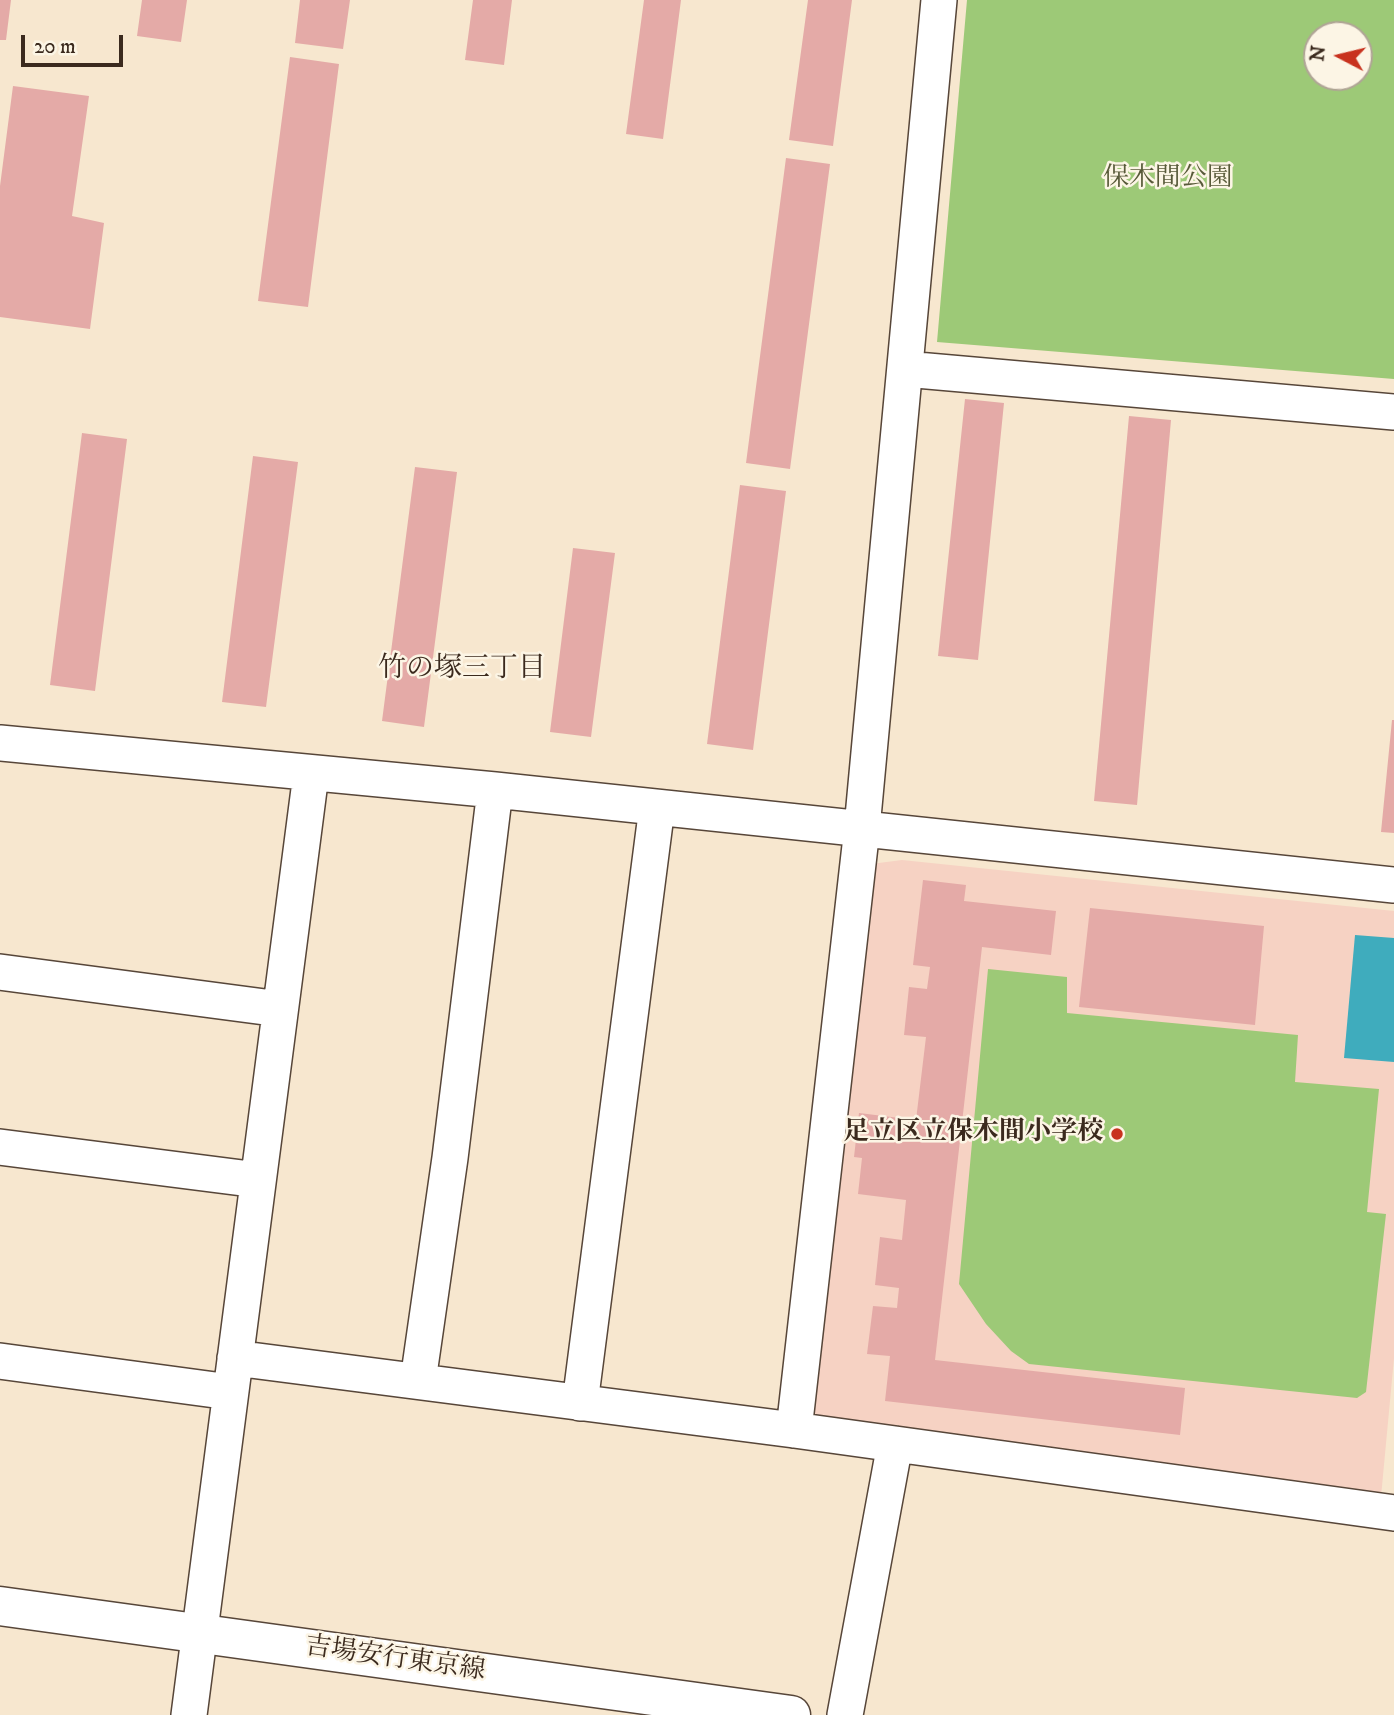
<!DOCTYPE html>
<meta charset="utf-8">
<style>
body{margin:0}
#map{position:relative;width:1394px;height:1715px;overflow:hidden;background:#f7e7cf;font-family:"IM FELL DW Pica",serif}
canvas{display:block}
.north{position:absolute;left:1303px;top:21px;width:70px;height:70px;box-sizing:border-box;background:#fcf5e5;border:2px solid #afa495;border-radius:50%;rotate:277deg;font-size:19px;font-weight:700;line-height:28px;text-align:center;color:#3b2a1e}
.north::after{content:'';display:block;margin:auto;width:24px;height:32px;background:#c8321e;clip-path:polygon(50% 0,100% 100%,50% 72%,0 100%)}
.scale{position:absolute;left:21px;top:35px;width:102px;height:32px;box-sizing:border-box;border:4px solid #3b2a1e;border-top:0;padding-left:9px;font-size:21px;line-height:24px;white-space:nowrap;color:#3b2a1e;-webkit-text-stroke:5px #fcf5e5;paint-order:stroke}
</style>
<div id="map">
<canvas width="1394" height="1715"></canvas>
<div class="north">N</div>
<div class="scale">20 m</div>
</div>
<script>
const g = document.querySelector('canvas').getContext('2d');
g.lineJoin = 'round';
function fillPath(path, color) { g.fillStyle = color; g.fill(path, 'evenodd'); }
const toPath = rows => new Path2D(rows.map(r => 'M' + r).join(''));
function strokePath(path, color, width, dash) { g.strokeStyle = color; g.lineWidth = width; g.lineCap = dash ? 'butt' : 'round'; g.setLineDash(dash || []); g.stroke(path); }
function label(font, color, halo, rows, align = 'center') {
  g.font = font + ' "IM FELL DW Pica","Noto Serif JP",serif'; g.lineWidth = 5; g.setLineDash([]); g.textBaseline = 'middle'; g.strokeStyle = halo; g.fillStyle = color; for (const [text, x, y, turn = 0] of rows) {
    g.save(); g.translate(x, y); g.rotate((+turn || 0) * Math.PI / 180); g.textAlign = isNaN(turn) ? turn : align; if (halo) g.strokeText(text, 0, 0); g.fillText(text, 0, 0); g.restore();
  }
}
const built = toPath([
 [902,860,1394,911,1394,1358,1381,1497,822,1423,808,1410,871,864]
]);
const green = toPath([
 [967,0,1394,0,1394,379,937,342],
 [1317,35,1359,35,1359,77,1317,77],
 [988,969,1067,977,1067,1013,1298,1035,1295,1082,1379,1089,1367,1212,1386,1214,1366,1392,1357,1398,1029,1364,1011,1351,986,1324,959,1284]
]);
const water = toPath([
 [1355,935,1394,938,1394,1062,1344,1058]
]);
const building = toPath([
 [0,0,11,0,6,40,0,40],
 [142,0,187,0,181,42,137,36],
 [300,0,350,0,343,49,295,43],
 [473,0,512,0,504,65,465,60],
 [644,0,681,0,663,139,626,134],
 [808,0,852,0,833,146,789,140],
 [290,57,339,64,308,307,258,301],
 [13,86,89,96,72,216,104,223,90,329,0,317,0,186],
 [786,158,830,164,790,469,746,463],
 [965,399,1004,403,978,660,938,656],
 [1129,416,1171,420,1137,805,1094,801],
 [82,433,127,439,95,691,50,685],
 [253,456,298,462,266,707,222,702],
 [415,467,457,472,424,727,382,721],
 [740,485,786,491,753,750,707,744],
 [573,548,615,553,591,737,550,732],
 [1392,720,1394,720,1394,833,1381,832],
 [923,880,966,885,964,901,1056,911,1051,955,982,947,935,1360,1185,1388,1180,1435,885,1401,890,1356,867,1354,873,1306,897,1308,899,1288,875,1285,880,1237,902,1240,906,1200,858,1194,862,1158,854,1157,859,1113,916,1120,926,1037,904,1035,909,987,927,989,930,967,913,965],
 [1090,908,1264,926,1255,1025,1079,1007]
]);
const minor = toPath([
 [905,369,1394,412],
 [0,743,495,790,1394,885],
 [0,972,280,1009],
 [0,1147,258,1180],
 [235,1358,794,1430,1394,1513],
 [0,1361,230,1392],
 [418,1381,450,1158,495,790],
 [580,1403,657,807],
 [794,1430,862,828,939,0],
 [189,1715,311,774],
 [845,1715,895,1444]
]);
const major = toPath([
 [0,1606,791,1715]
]);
const markers = [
 [1117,1134,7,"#c8321e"]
];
const parkNames = [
 ["保木間公園",1168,180]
];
const poiNames = [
 ["足立区立保木間小学校",1103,1134]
];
const streetNames = [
 ["吉場安行東京線",395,1660,8]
];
const neighbourhoodNames = [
 ["竹の塚三丁目",462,670]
];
fillPath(built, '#f6d2c3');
fillPath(green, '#9dc977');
fillPath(water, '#3facbd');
fillPath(building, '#e4aaa7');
strokePath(minor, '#574639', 38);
strokePath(major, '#574639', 41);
strokePath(minor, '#fff', 35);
strokePath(major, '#fff', 38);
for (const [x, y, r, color] of markers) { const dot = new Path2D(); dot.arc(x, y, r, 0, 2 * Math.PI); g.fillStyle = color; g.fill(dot); strokePath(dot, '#fcf5e5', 2.5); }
label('26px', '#585a39', '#fcf5e5', parkNames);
label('bold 26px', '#3b2a1e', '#fcf5e5', poiNames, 'right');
label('26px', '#3b2a1e', '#fcf5e5', streetNames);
label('28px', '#3b2a1e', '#fcf5e5', neighbourhoodNames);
</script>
